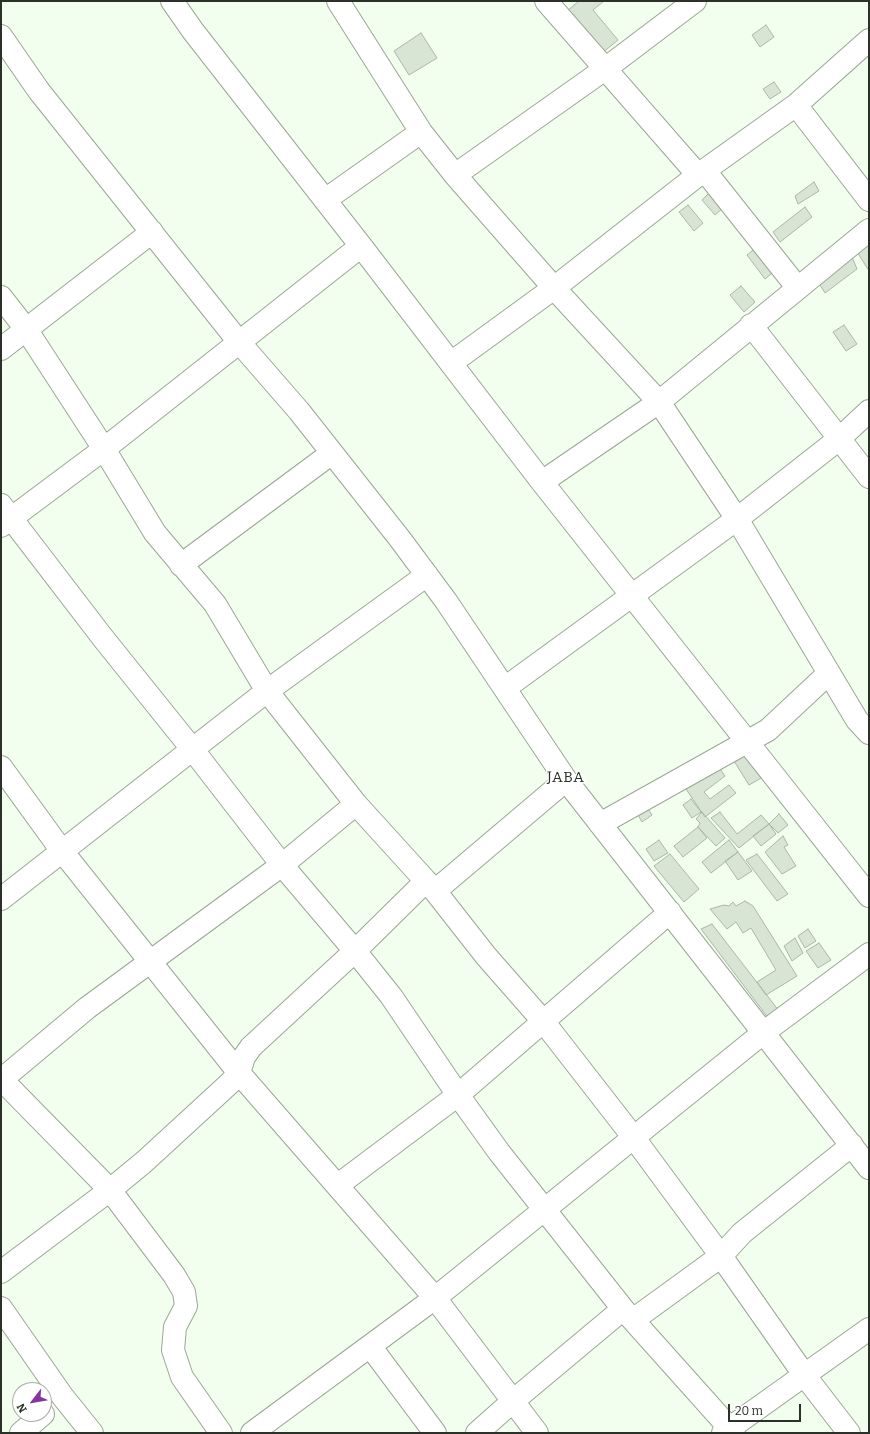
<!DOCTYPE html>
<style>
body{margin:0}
#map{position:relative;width:870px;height:1434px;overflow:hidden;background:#f3ffee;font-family:Bitter,serif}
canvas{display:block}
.frame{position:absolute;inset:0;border:2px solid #2b3029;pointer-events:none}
.north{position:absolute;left:12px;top:1382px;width:40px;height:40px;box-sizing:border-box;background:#fff;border:1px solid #aaaca9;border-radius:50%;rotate:239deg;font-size:11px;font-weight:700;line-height:16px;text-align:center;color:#2b3029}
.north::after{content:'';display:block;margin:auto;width:14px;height:18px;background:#8734a3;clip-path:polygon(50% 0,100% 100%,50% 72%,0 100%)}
.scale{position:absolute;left:728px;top:1404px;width:73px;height:18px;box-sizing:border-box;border:2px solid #2b3029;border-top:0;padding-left:5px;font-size:12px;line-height:14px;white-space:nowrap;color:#2b3029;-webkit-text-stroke:3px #fff;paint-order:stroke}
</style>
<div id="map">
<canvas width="870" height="1434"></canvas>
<div class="frame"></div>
<div class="north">N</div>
<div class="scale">20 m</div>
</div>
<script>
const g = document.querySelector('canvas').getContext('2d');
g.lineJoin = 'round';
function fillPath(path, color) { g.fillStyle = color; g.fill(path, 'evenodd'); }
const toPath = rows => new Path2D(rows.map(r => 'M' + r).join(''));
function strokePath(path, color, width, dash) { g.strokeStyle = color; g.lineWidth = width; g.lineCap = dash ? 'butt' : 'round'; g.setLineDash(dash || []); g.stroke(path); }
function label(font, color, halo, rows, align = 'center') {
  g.font = font + ' Bitter,serif'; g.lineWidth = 3; g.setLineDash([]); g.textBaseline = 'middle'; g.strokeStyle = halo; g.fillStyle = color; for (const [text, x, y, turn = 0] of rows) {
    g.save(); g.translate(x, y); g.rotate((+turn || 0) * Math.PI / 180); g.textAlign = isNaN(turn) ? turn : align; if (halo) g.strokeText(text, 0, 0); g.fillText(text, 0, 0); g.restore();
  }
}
const building = toPath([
 [579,1,604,1,593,10,618,40,602,53,567,11,579,1],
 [766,25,774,37,760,47,752,35,766,25],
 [421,33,437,58,409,75,394,51,421,33],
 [774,82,781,92,770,99,763,89,774,82],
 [814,182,819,191,798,204,795,196,814,182],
 [710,192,724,207,715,215,702,200,710,192],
 [688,205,703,223,694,231,679,212,688,205],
 [805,207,812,217,780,242,773,232,805,207],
 [865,240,869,246,869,271,854,247,865,240],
 [757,247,776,270,765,279,747,255,757,247],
 [852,257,857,269,825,293,817,280,852,257],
 [741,286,755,302,744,312,730,295,741,286],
 [844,325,857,344,846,351,833,332,844,325],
 [746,752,763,777,749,785,734,761,746,752],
 [720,769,725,776,704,792,710,799,729,785,736,793,705,817,686,789,720,769],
 [691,799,701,812,692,818,683,805,691,799],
 [647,807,652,815,642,822,637,813,647,807],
 [702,812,725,838,716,846,698,827,700,823,696,819,702,812],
 [720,812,737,834,761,815,769,824,739,848,711,818,720,812],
 [779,814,788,825,778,833,769,824,779,814],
 [769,824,776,834,761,846,753,836,769,824],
 [698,827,707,838,683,857,674,846,698,827],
 [783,836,788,845,784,847,796,866,782,874,765,852,783,836],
 [659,840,668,853,654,861,646,849,659,840],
 [729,840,738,852,711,873,702,862,729,840],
 [738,852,752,871,738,880,725,861,738,852],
 [670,854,699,889,684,902,654,866,670,854],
 [757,854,788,894,777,901,746,860,757,854],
 [745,901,753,906,797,976,766,995,757,982,776,970,751,928,743,933,736,922,727,929,710,909,724,905,729,906,733,902,736,906,745,901],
 [712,924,779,1011,769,1019,701,929,712,924],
 [808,929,816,941,805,948,798,936,808,929],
 [795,938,803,953,792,961,784,946,795,938],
 [819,943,831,960,818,968,806,951,819,943]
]);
const street = toPath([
 [172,1,193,31,361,246,542,482,869,896],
 [338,1,421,132,455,175,554,288,659,402,737,519,857,720,869,733],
 [546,1,698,175],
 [1,36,39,91,239,342,299,411,400,539,446,601,566,780,869,1168],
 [796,105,869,200],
 [705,171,797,287],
 [455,175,605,69,695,1],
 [325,200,421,132],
 [1,297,26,329,104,449,155,533,215,604,267,691,356,804,435,891,486,956,543,1021,634,1138,721,1256,805,1376,849,1433],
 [751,325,869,477],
 [1,349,152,232],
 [451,363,554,288,698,175,796,105,869,40],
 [542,482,659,402,869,230],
 [1,505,103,638,193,750,282,865,355,951,391,996,458,1095,499,1152,623,1309,734,1433],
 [1,526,104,449,361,246],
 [181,565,332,453],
 [505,688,737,519,839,439,869,411],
 [1,767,62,851,239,1073,435,1298,537,1433],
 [600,824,768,730,829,673],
 [435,891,566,780],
 [1,899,267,691,427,575],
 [1,1079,110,1190,174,1275,184,1292,186,1306,175,1327,173,1350,182,1377,221,1433],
 [1,1080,87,1008,282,865,356,804],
 [338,1185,458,1095,670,912],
 [1,1272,110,1190,144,1162,230,1083,239,1073,244,1057,251,1047,355,951,426,881],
 [1,1308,63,1397,92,1433],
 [633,1320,721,1256,742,1233,852,1145],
 [370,1346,435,1433],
 [21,1433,43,1414],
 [252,1433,435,1298,763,1033,869,954],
 [477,1433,513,1401,623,1309],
 [723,1433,869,1329]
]);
const quarterNames = [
 ["JABA",566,778]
];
fillPath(building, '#d9e5d4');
strokePath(building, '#abb6a6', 1);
strokePath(street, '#9ba696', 24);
strokePath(street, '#fff', 22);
g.letterSpacing = '1px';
label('15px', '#2b3029', '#fff', quarterNames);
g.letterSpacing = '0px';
</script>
